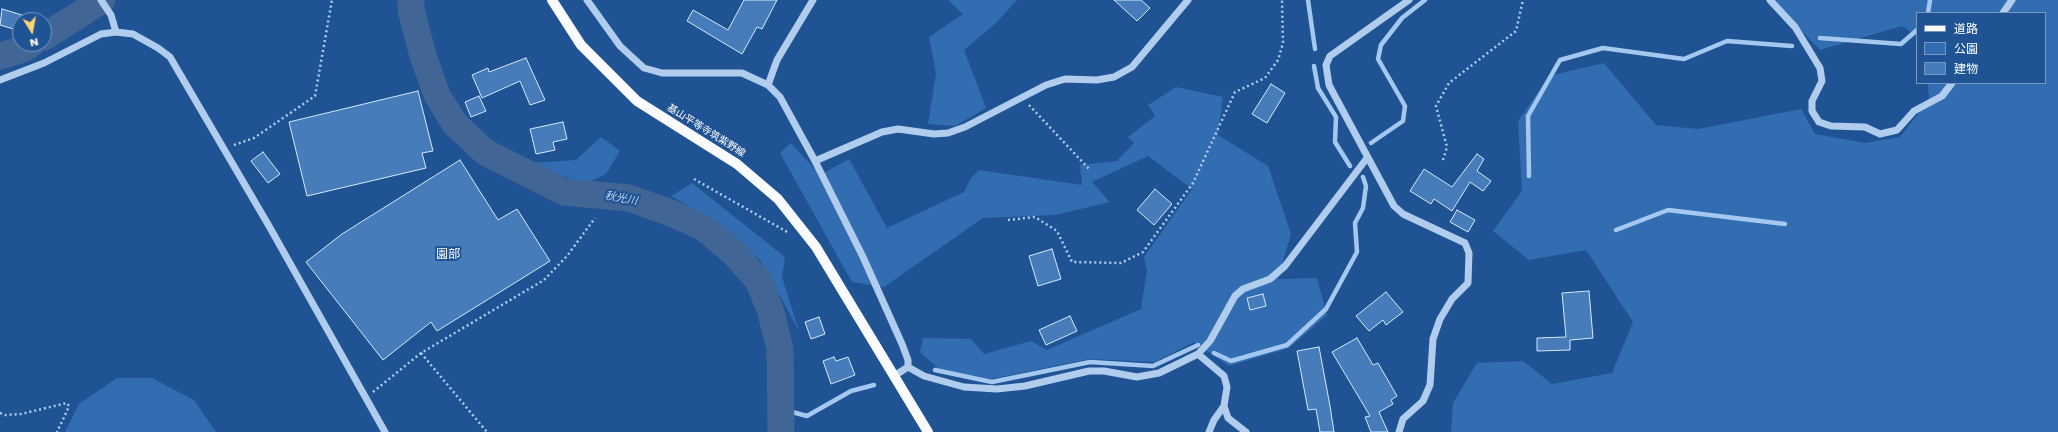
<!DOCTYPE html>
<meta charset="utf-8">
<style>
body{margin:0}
#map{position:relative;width:2058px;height:432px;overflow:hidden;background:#1f5394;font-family:Poppins,"Noto Sans JP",sans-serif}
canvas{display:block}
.legend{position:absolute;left:1916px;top:12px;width:130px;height:72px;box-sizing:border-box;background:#1f5394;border:1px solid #7998bf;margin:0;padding:5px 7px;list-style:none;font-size:12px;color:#fff}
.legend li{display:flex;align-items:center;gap:8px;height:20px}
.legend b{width:20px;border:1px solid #7998bf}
.north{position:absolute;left:12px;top:12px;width:40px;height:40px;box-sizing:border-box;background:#1f5394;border:1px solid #7998bf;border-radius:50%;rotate:169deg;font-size:11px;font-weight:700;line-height:16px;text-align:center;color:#fff}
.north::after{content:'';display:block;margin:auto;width:14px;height:18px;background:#fcd371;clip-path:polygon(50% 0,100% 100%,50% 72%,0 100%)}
</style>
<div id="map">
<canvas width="2058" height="432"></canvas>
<ul class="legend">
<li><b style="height:5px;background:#f9fbff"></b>道路</li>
<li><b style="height:11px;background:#326db1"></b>公園</li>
<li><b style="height:11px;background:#477cba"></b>建物</li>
</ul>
<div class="north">N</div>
</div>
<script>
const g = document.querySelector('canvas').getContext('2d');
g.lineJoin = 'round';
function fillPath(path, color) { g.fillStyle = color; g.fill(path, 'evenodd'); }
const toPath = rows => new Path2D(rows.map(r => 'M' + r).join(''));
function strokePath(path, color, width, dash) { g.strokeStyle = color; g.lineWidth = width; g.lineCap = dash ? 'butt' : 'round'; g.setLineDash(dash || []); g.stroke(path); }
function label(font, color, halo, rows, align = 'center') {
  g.font = font + ' Poppins,"Noto Sans JP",sans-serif'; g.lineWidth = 4; g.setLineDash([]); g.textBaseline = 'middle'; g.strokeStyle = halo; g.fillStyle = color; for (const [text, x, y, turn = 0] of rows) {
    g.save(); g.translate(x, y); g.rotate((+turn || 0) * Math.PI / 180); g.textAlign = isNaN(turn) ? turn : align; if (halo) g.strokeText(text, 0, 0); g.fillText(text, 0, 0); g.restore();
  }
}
const green = toPath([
 [948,0,1017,0,996,23,964,50,986,108,955,126,928,124,936,74,929,37,963,14],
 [1772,0,2058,0,2058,432,1451,432,1453,403,1477,363,1523,361,1552,384,1612,373,1633,322,1586,250,1529,260,1493,231,1522,191,1518,121,1549,76,1604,63,1656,125,1698,129,1801,109,1815,134,1865,143,1900,137,1929,100,1928,83,2045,83,2045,13,1917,13,1917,36,1902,26,1820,50],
 [1176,87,1223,97,1218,135,1268,166,1291,234,1278,279,1317,278,1327,315,1289,348,1229,366,1194,342,1155,362,1089,359,991,379,939,369,920,352,923,338,971,339,984,354,1031,341,1047,350,1141,309,1147,270,1144,257,1192,189,1148,156,1092,182,1110,202,1055,215,983,218,884,287,852,282,780,153,791,143,820,175,849,159,887,228,964,192,971,178,979,170,1082,185,1080,165,1117,161,1134,143,1128,137,1155,116,1148,105],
 [601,137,620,151,606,174,584,184,530,163,576,160],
 [692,183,785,257,782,277,799,331,761,261,713,220,671,196],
 [117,378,152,378,194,400,216,432,65,432,79,404]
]);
const stream = toPath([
 [1308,0,1315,49],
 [1928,13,1930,0],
 [1820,38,1901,44,1917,30],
 [1314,66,1318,88,1336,117,1335,142,1350,166],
 [1371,143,1403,121,1405,106,1378,59,1381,45,1402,18,1425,0],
 [1529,176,1528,116,1560,60,1603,48,1684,59,1727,41,1792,46],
 [1616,230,1668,210,1785,224],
 [1214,353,1231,361,1287,345,1326,309,1357,252,1355,223,1363,208,1366,186,1363,177],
 [935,370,992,382,1090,362,1153,366,1198,345],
 [781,409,807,416,851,391,874,385]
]);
const river = toPath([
 [411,0,411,10,423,56,437,95,455,124,485,152,564,192,629,198,671,213,704,228,733,252,758,280,770,309,780,349,781,432],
 [44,37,102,0],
 [0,56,23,49,31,44]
]);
const building = toPath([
 [744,0,777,0,762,29,757,27,742,54,687,21,693,10,728,30,744,0],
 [1114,0,1141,0,1150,8,1137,21,1114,0],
 [2,9,22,15,17,30,0,25,2,9],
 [526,58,545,100,530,105,520,81,482,98,472,75,488,68,489,72,526,58],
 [1271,84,1285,93,1267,123,1252,114,1271,84],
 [418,91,433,151,422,153,426,168,307,196,289,122,418,91],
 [479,96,486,111,471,117,465,102,479,96],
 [563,122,567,139,553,142,555,150,536,154,530,129,563,122],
 [263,152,280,174,268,183,251,161,263,152],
 [1477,154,1484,159,1477,171,1491,181,1483,191,1470,182,1452,211,1434,199,1431,204,1410,191,1424,169,1452,187,1477,154],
 [460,160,498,220,517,209,550,261,437,331,431,322,383,360,306,262,342,234,460,160],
 [1155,189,1172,204,1154,225,1137,210,1155,189],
 [1457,210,1475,220,1468,232,1450,222,1457,210],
 [1052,249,1061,279,1038,286,1029,256,1052,249],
 [1589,291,1593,338,1570,340,1570,350,1537,351,1537,338,1566,337,1562,293,1589,291],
 [1386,292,1403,312,1386,325,1383,320,1369,331,1356,316,1386,292],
 [1263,294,1266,306,1250,310,1247,298,1263,294],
 [1070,316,1077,331,1046,345,1039,330,1070,316],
 [819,317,825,334,811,339,805,322,819,317],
 [1357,338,1373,365,1378,363,1397,396,1391,400,1393,404,1379,412,1388,432,1371,432,1365,417,1370,416,1332,352,1357,338],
 [1319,347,1330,406,1334,432,1320,432,1316,409,1308,410,1297,351,1319,347],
 [834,357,836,361,848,357,855,375,831,384,823,361,834,357]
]);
const path = toPath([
 [1029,105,1090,170],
 [234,145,254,138,315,96,332,0],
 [1443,160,1447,147,1436,106,1449,83,1516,31,1523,0],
 [694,179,789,233],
 [1008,220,1035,217,1057,231,1072,262,1121,263,1143,252,1193,183,1235,92,1265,78,1278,60,1283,43,1282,0],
 [421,353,487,432],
 [373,392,421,353,544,280,567,256,595,218],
 [0,413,5,415,21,414,67,403,69,406,67,411,57,432]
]);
const minor = toPath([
 [101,0,111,15,116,32],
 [587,0,620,46,644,68,662,73,742,73,768,85,780,97,815,161,863,257,902,344,908,360,908,367,894,376],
 [1770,0,1795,27,1820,68,1822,81,1812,101,1812,111,1819,122,1831,126,1865,127,1880,134,1897,130,1914,111,1942,96,1952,83],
 [2003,13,2012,0],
 [0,80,44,63,101,34,116,32,133,34,158,48,170,57,269,226,385,432],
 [768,85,777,60,813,0],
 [815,161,882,132,898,129,934,134,948,133,965,127,1046,85,1065,79,1097,80,1114,77,1132,67,1188,0],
 [1198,354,1210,341,1235,296,1243,289,1270,279,1285,266,1367,158],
 [908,367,924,376,964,387,997,389,1025,386,1089,371,1104,371,1137,377,1159,373,1198,354,1224,376,1227,387,1224,406,1214,420,1209,432],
 [1224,406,1228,418,1246,432],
 [1399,432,1403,419,1423,401,1430,385,1433,339,1440,319,1452,299,1468,283,1469,253,1465,243,1403,214,1394,206,1329,85,1326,65,1330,56,1409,0]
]);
const major = toPath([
 [552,0,581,45,637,101,737,164,778,199,816,247,928,432]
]);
const streetNames = [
 ["基山平等寺筑紫野線",706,131,32]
];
const waterNames = [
 ["秋光川",621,199,10]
];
const quarterNames = [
 ["園部",448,255]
];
fillPath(green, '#326db1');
strokePath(stream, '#a5c8f0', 4.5);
strokePath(river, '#416695', 27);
fillPath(building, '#477cba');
strokePath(building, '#d7e8fa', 1);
strokePath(path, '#b1cdee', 2.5, [2, 3]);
strokePath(minor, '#b1cdee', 7);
strokePath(major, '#f9fbff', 10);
label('10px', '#fff', '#1f5394', streetNames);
label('italic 11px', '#bed7f5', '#1f5394', waterNames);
label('12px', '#fff', '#1f5394', quarterNames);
</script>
